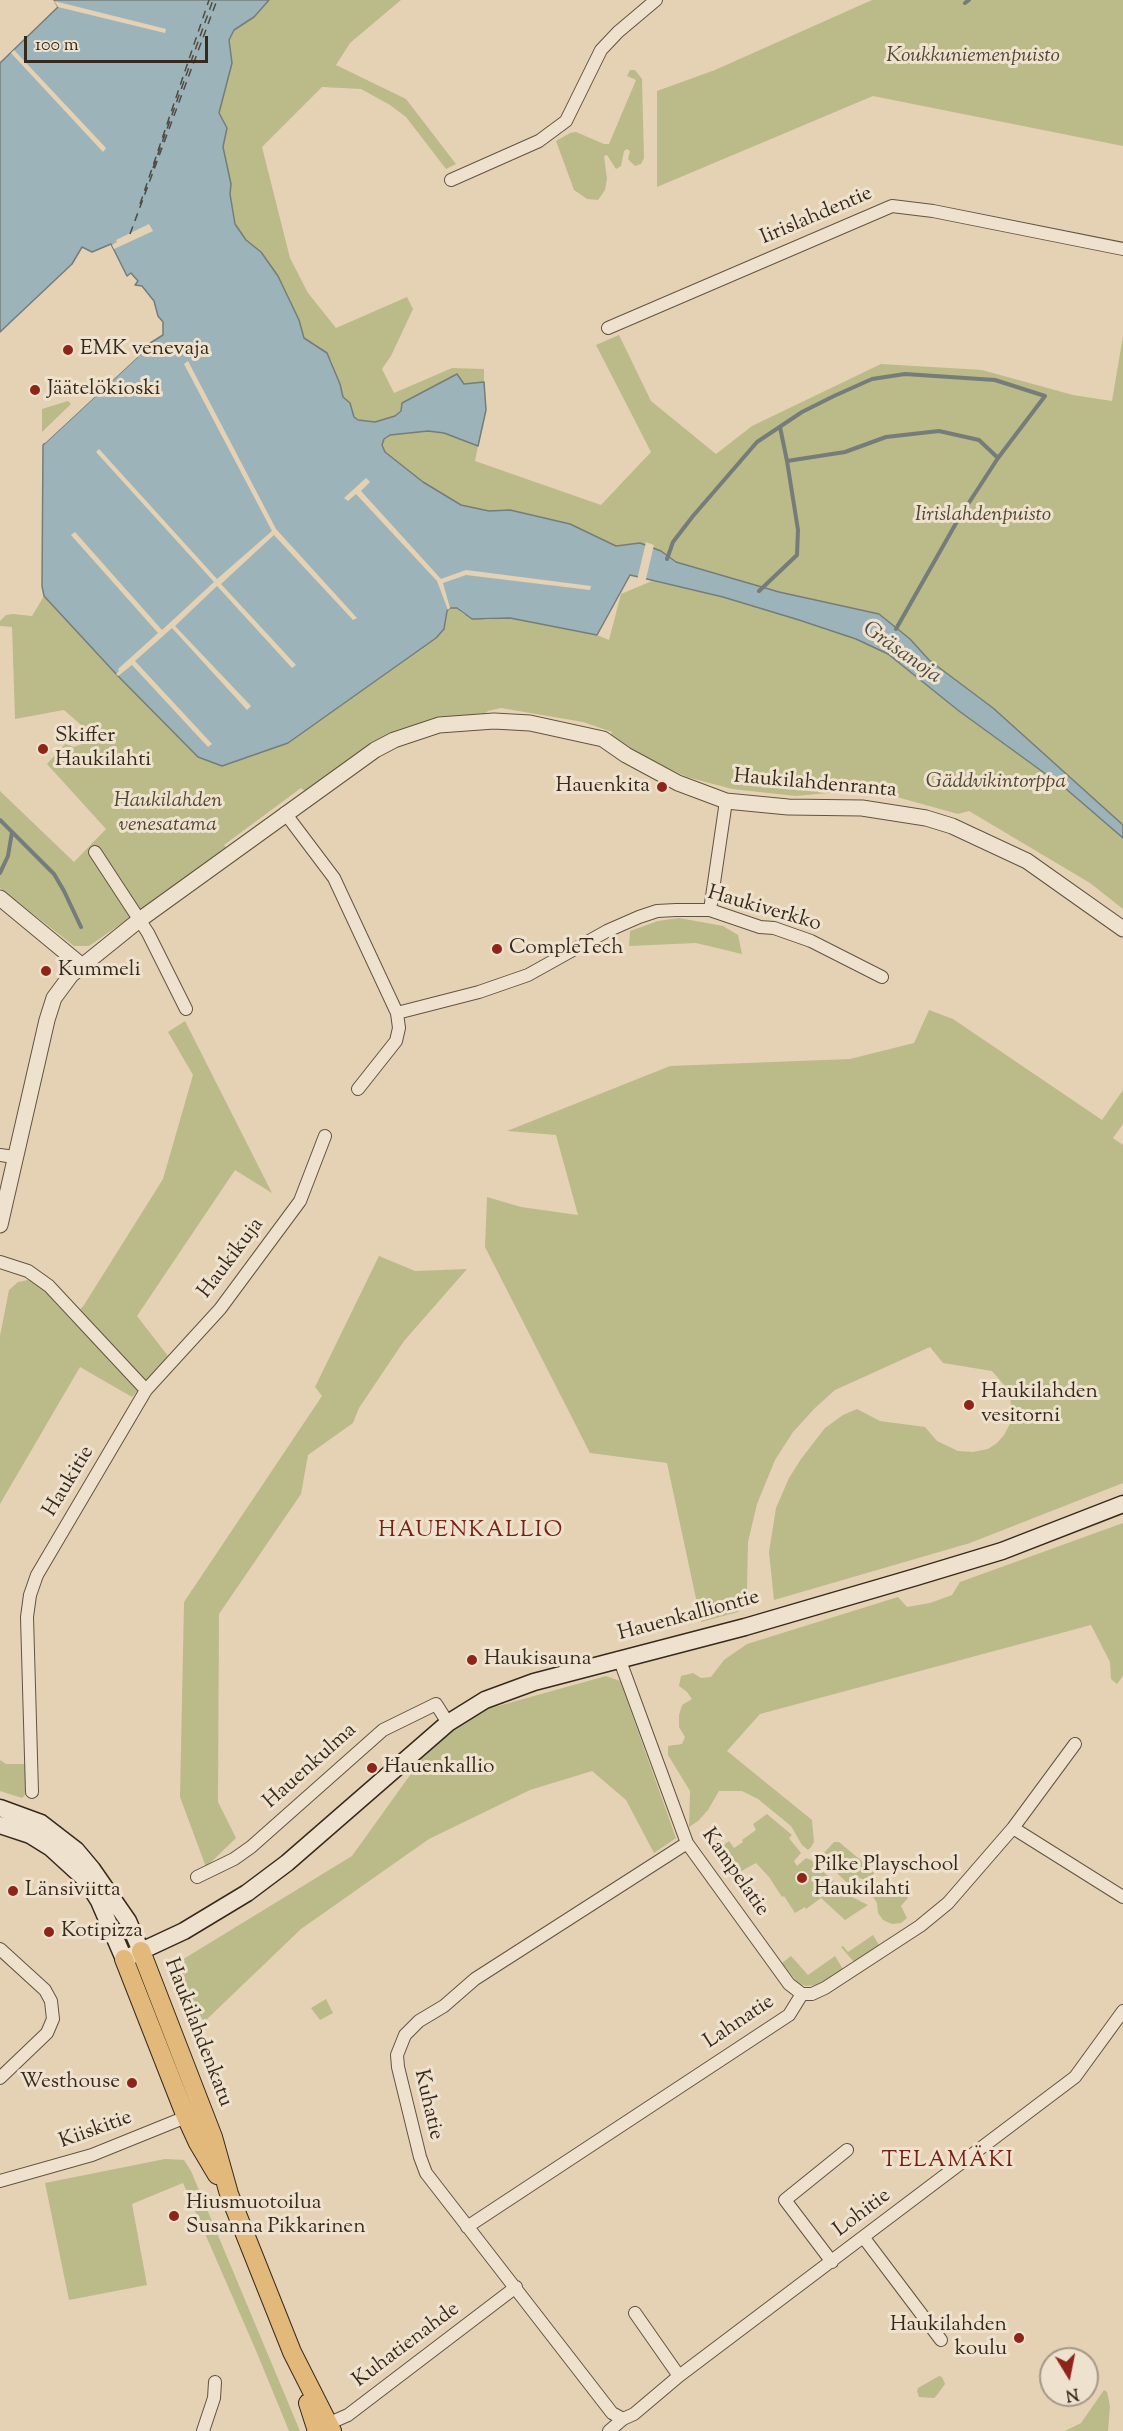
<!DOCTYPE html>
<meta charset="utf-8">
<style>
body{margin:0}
#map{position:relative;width:1123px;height:2431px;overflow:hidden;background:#e5d2b4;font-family:"Sorts Mill Goudy",serif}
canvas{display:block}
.north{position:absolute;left:1039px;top:2347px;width:60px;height:60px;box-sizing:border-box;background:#eee2ce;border:2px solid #a59887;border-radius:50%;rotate:170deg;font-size:16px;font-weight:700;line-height:24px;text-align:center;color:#372a1c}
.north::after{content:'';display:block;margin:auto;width:21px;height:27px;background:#8f2418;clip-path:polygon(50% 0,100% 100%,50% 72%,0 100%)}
.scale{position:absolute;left:24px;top:36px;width:184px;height:27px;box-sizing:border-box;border:3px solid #372a1c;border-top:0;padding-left:8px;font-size:18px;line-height:21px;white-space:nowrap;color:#372a1c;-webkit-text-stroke:4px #eee2ce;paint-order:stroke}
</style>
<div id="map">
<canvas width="1123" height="2431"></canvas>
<div class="north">N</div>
<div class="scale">100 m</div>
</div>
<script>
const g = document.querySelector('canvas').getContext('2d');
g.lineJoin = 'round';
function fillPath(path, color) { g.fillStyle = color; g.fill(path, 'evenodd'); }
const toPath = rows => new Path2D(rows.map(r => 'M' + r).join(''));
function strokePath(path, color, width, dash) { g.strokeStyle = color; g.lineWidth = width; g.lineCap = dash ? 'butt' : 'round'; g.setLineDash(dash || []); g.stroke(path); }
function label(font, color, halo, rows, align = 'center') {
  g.font = font + ' "Sorts Mill Goudy",serif'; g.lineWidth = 6; g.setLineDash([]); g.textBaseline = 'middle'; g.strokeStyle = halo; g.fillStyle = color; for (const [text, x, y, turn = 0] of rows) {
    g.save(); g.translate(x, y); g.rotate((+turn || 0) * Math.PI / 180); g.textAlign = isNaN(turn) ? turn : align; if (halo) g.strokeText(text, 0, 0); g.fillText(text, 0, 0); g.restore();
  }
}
const green = toPath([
 [269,0,401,0,350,43,336,65,406,99,456,164,446,169,406,117,390,105,361,89,322,87,262,147,290,258,308,293,336,328,407,297,413,309,391,356,382,369,394,393,452,368,484,369,484,382,464,384,401,410,395,416,375,422,359,420,354,417,343,397,340,384,331,360,304,338,299,320,278,276,261,252,246,240,235,224,230,194,231,184,223,147,227,128,219,113,232,63,229,40,234,30,254,17],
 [872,0,1123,0,1123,146,873,96,657,187,657,91,715,70],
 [630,70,635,70,642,79,644,158,641,164,635,166,628,159,630,151,627,149,624,151,621,166,616,169,607,155,604,156,607,179,605,190,598,200,587,199,574,190,556,141,570,133,576,132,604,144,609,144,636,80,627,76],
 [619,335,651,401,716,454,752,426,881,364,982,370,1073,395,1112,401,1123,336,1123,825,993,708,929,660,910,639,879,614,779,592,676,562,661,551,640,543,616,546,570,524,510,510,489,511,461,505,423,482,385,452,382,445,384,439,390,435,428,431,444,433,478,446,475,461,601,505,651,452,596,345],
 [68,401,71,404,42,432,42,409],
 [652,581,723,597,799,620,856,639,888,654,959,711,1065,788,1123,838,1123,909,1090,883,969,811,958,814,886,794,875,784,850,791,796,796,732,789,687,777,628,749,610,737,612,732,583,722,501,708,488,711,484,714,449,718,307,793,301,788,224,845,228,850,89,946,74,946,0,888,0,791,74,862,106,829,47,764,65,744,74,747,82,744,89,732,64,710,15,719,12,627,0,626,0,621,6,615,13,614,32,616,44,596,118,676,198,757,222,766,288,743,436,638,446,619,447,611,450,608,457,608,463,614,486,620,510,618,530,621,597,635,609,640,621,594],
 [679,918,723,926,738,935,742,954,696,943,629,946,630,931,658,921],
 [929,1010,953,1019,1102,1120,1123,1090,1123,1124,1113,1138,1123,1145,1123,1483,970,1543,774,1600,769,1552,776,1508,789,1478,801,1459,825,1428,843,1415,857,1409,880,1421,925,1427,937,1441,958,1451,973,1452,988,1449,997,1443,1004,1435,1012,1420,1010,1392,992,1371,943,1363,930,1347,835,1390,815,1408,793,1432,775,1460,757,1504,748,1542,747,1591,744,1602,738,1612,701,1622,667,1463,590,1453,485,1247,487,1197,521,1207,578,1215,556,1135,507,1131,670,1066,850,1059,914,1043],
 [185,1021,272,1193,235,1170,137,1316,168,1356,132,1397,80,1367,0,1504,0,1336,9,1290,18,1282,28,1280,39,1285,71,1320,84,1305,163,1179,193,1075,168,1032],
 [379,1256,415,1271,467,1269,404,1341,359,1408,353,1423,308,1455,301,1494,219,1614,218,1802,236,1838,206,1867,180,1797,184,1602,322,1396,315,1387],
 [1123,1523,1123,1676,1117,1684,1111,1679,1110,1662,1091,1625,760,1714,727,1751,812,1820,814,1842,811,1847,808,1850,802,1845,791,1826,758,1799,742,1791,719,1791,708,1810,698,1821,689,1827,690,1791,668,1755,668,1746,682,1744,685,1737,679,1727,679,1715,682,1705,692,1699,687,1692,679,1686,681,1676,693,1673,701,1678,711,1677,724,1660,747,1644,898,1597,907,1607,930,1603,952,1595,960,1582],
 [606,1676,620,1681,676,1838,654,1853,626,1800,592,1771,530,1790,429,1839,301,1929,204,2022,172,1966,352,1856,433,1743,480,1711],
 [0,1760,6,1764,26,1764,27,1793,22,1798,0,1791],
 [767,1814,792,1835,789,1838,801,1853,794,1861,797,1866,806,1858,811,1860,848,1895,868,1905,845,1920,821,1898,806,1909,805,1907,795,1913,784,1896,782,1897,769,1877,756,1863,738,1873,736,1870,733,1872,716,1851,729,1841,734,1848,743,1842,742,1840,756,1830,753,1824],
 [834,1842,839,1842,875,1872,868,1881,859,1878,857,1881,857,1892,825,1862,823,1854],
 [891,1885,908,1898,901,1906,907,1918,901,1923,892,1924,883,1920,878,1913,877,1903,870,1892,873,1889,882,1892],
 [873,1935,879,1945,854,1962,841,1947,843,1946,848,1952],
 [791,1956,808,1975,835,1956,843,1969,817,1985,806,1986,798,1983,782,1963],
 [326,1999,333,2013,320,2020,311,2008],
 [165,2159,184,2160,191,2171,300,2431,289,2431,257,2353,183,2183,132,2204,147,2285,69,2300,45,2183],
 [939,2376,942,2377,945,2384,937,2395,934,2398,919,2397,917,2391,918,2388],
 [1104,2390,1107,2392,1110,2406,1108,2431,1065,2431,1081,2423]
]);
const water = toPath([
 [54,0,269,0,254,17,234,30,229,40,232,63,219,113,227,128,223,147,231,184,230,194,235,224,246,240,261,252,278,276,299,320,304,338,327,353,340,384,343,397,350,403,354,417,358,420,375,422,395,416,401,411,402,403,457,374,464,384,484,382,486,410,478,446,444,433,428,431,390,435,384,439,382,445,385,452,423,482,461,505,489,511,510,510,570,524,616,546,640,543,661,551,676,562,779,592,879,614,910,639,929,660,993,708,1123,825,1123,838,1065,788,959,711,888,654,856,639,799,620,723,597,630,575,597,635,510,618,472,619,457,608,450,608,447,611,444,629,436,638,288,743,222,766,198,757,118,676,44,596,42,586,43,445,144,351,147,345,163,335,163,322,158,316,154,301,142,286,135,285,138,281,131,273,127,276,111,244,92,252,82,247,72,264,0,332,0,63,58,7,54,0]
]);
const pier = toPath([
 [54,1,166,29,165,33,58,7],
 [14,50,106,148,103,152,11,53],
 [149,224,153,231,114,249,112,245,117,242,116,240],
 [142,349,144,351,45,443,43,441],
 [188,361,276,529,357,618,353,620,274,535,221,584,296,665,292,668,217,586,175,626,251,706,247,710,172,628,135,661,212,744,208,747,132,665,118,676,116,674,119,671,118,669,158,633,71,535,75,532,162,630,214,582,96,452,99,449,217,579,272,531,184,364],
 [366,478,370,482,361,491,441,579,466,570,591,586,590,590,466,575,443,583,450,608,448,610,437,581,356,494,348,501,344,498],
 [646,542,654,545,645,583,637,580]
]);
const stream = toPath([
 [965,3,969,0],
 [780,427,787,461,845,452,886,437,939,431,979,440,998,458],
 [667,559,673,542,693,516,757,442,802,412,834,396,872,379,905,374,995,380,1045,396,998,458,959,518,896,629],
 [759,591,797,555,798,530,787,461],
 [0,820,54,874,64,891,81,927],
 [0,873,8,856,12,832]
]);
const ferry = toPath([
 [153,168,213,0],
 [140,204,209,0],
 [130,234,217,0]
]);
const minor = toPath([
 [451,180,539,141,566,121,601,50,618,32,656,0],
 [608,328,892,206,933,211,1123,249],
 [285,813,334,878,397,1013,479,992,528,975,607,931,639,917,657,911,676,910,710,910,760,927,774,928,811,941,882,977],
 [95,852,148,933,186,1009],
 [710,910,726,801],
 [358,1089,396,1041,399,1028,397,1013],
 [0,1155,14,1157],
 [0,1262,28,1271,49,1286,146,1390,37,1575,30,1595,27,1617,32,1792],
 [146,1390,220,1309,300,1201,325,1136],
 [619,1658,687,1843,789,1984,802,1994],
 [1013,1828,1123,1897],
 [197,1877,234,1859,251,1847,383,1730,436,1704,448,1723],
 [0,1949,45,1990,51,2001,53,2019,47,2033,0,2078],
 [802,1994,812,1994,825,1988,920,1926,948,1903,1013,1828,1075,1744],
 [0,2181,92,2155,191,2115],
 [467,2227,789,2015,802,1994],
 [864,2238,941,2340],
 [832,2262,785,2200,847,2150],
 [635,2313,679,2376],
 [623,2419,612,2413,426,2173,420,2157,398,2067,397,2055,405,2035,419,2021,444,2006,475,1979,687,1843],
 [323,2426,348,2415,516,2287],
 [203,2431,214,2398,215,2382],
 [609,2431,623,2419,634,2414,679,2376,1075,2077,1123,2011]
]);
const tertiary = toPath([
 [0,898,81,965],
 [0,1225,47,1020,54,998,71,975,138,921,375,750,394,740,439,725,494,721,530,723,603,739,626,755,678,783,726,801,788,807,862,808,926,818,952,826,1027,861,1123,929]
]);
const secondary = toPath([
 [0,1808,41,1823,76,1850,92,1869,128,1921,141,1951],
 [0,1825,30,1835,51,1848,86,1880,99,1901,124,1959,184,1931,247,1893,287,1863,448,1723,485,1700,534,1682,745,1627,916,1577,1002,1551,1123,1504]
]);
const primary = toPath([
 [141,1951,213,2137,229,2194,292,2352,332,2431],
 [124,1959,186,2117,198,2143,217,2175],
 [308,2403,317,2431]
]);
const markers = [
 [68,350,6,"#8f2418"],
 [35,390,6,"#8f2418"],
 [43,749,6,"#8f2418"],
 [662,787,6,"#8f2418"],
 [497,949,6,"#8f2418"],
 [46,971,6,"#8f2418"],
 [969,1405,6,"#8f2418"],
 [472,1660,6,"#8f2418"],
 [372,1768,6,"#8f2418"],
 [802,1878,6,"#8f2418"],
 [13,1891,6,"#8f2418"],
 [49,1932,6,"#8f2418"],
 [132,2083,6,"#8f2418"],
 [174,2216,6,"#8f2418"],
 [1019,2338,6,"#8f2418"]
];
const parkNames = [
 ["Koukkuniemenpuisto",973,57],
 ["Iirislahdenpuisto",983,516],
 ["Gäddvikintorppa",996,783],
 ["Haukilahden",168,802],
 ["venesatama",168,826]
];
const streetNames = [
 ["Iirislahdentie",817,217,-23],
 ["Haukilahdenranta",815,785,5],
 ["Haukiverkko",764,910,16],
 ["Haukikuja",232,1259,-53],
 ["Haukitie",70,1482,-59],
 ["Hauenkalliontie",689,1617,-15],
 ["Hauenkulma",311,1767,-42],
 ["Kampelatie",734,1873,55],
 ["Lahnatie",740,2023,-34],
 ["Haukilahdenkatu",197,2033,69],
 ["Kuhatie",427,2105,77],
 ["Kiiskitie",96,2131,-20],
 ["Lohitie",863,2214,-37],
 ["Kuhatienahde",407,2346,-37]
];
const poiNames = [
 ["EMK venevaja",80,350],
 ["Jäätelökioski",47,390],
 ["Skiffer",55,737],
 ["Haukilahti",55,761],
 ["Hauenkita",650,787,"right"],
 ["CompleTech",509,949],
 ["Kummeli",58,971],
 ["Haukilahden",981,1393],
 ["vesitorni",981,1417],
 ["Haukisauna",484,1660],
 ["Hauenkallio",384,1768],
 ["Pilke Playschool",814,1866],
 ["Haukilahti",814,1890],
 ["Länsiviitta",25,1891],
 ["Kotipizza",61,1932],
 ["Westhouse",120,2083,"right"],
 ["Hiusmuotoilua",186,2204],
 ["Susanna Pikkarinen",186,2228],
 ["Haukilahden",1007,2326,"right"],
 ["koulu",1007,2350,"right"]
];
const waterNames = [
 ["Gräsanoja",901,654,35]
];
const neighbourhoodNames = [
 ["HAUENKALLIO",471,1532],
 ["TELAMÄKI",948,2162]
];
fillPath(green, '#bbba89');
fillPath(water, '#9cb4b9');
strokePath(water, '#747d7a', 1.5);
fillPath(pier, '#e5d2b4');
strokePath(stream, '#747d7a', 4);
strokePath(ferry, '#504c43', 1.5, [8, 6]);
strokePath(minor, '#625442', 14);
strokePath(tertiary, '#625442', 17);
strokePath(secondary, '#372a1c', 19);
strokePath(primary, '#372a1c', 20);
strokePath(minor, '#eee2ce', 12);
strokePath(tertiary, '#eee2ce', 15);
strokePath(secondary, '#eee2ce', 16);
strokePath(primary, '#e2b97a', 18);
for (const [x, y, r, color] of markers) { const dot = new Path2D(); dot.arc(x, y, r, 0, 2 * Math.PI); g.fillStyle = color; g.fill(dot); strokePath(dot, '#eee2ce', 2); }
label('italic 21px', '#514732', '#eee2ce', parkNames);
label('21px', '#372a1c', '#eee2ce', streetNames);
label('21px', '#372a1c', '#eee2ce', poiNames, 'left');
label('italic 22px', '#504c43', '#eee2ce', waterNames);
g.letterSpacing = '1.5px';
label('22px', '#7a1f14', '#eee2ce', neighbourhoodNames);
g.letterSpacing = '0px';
</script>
